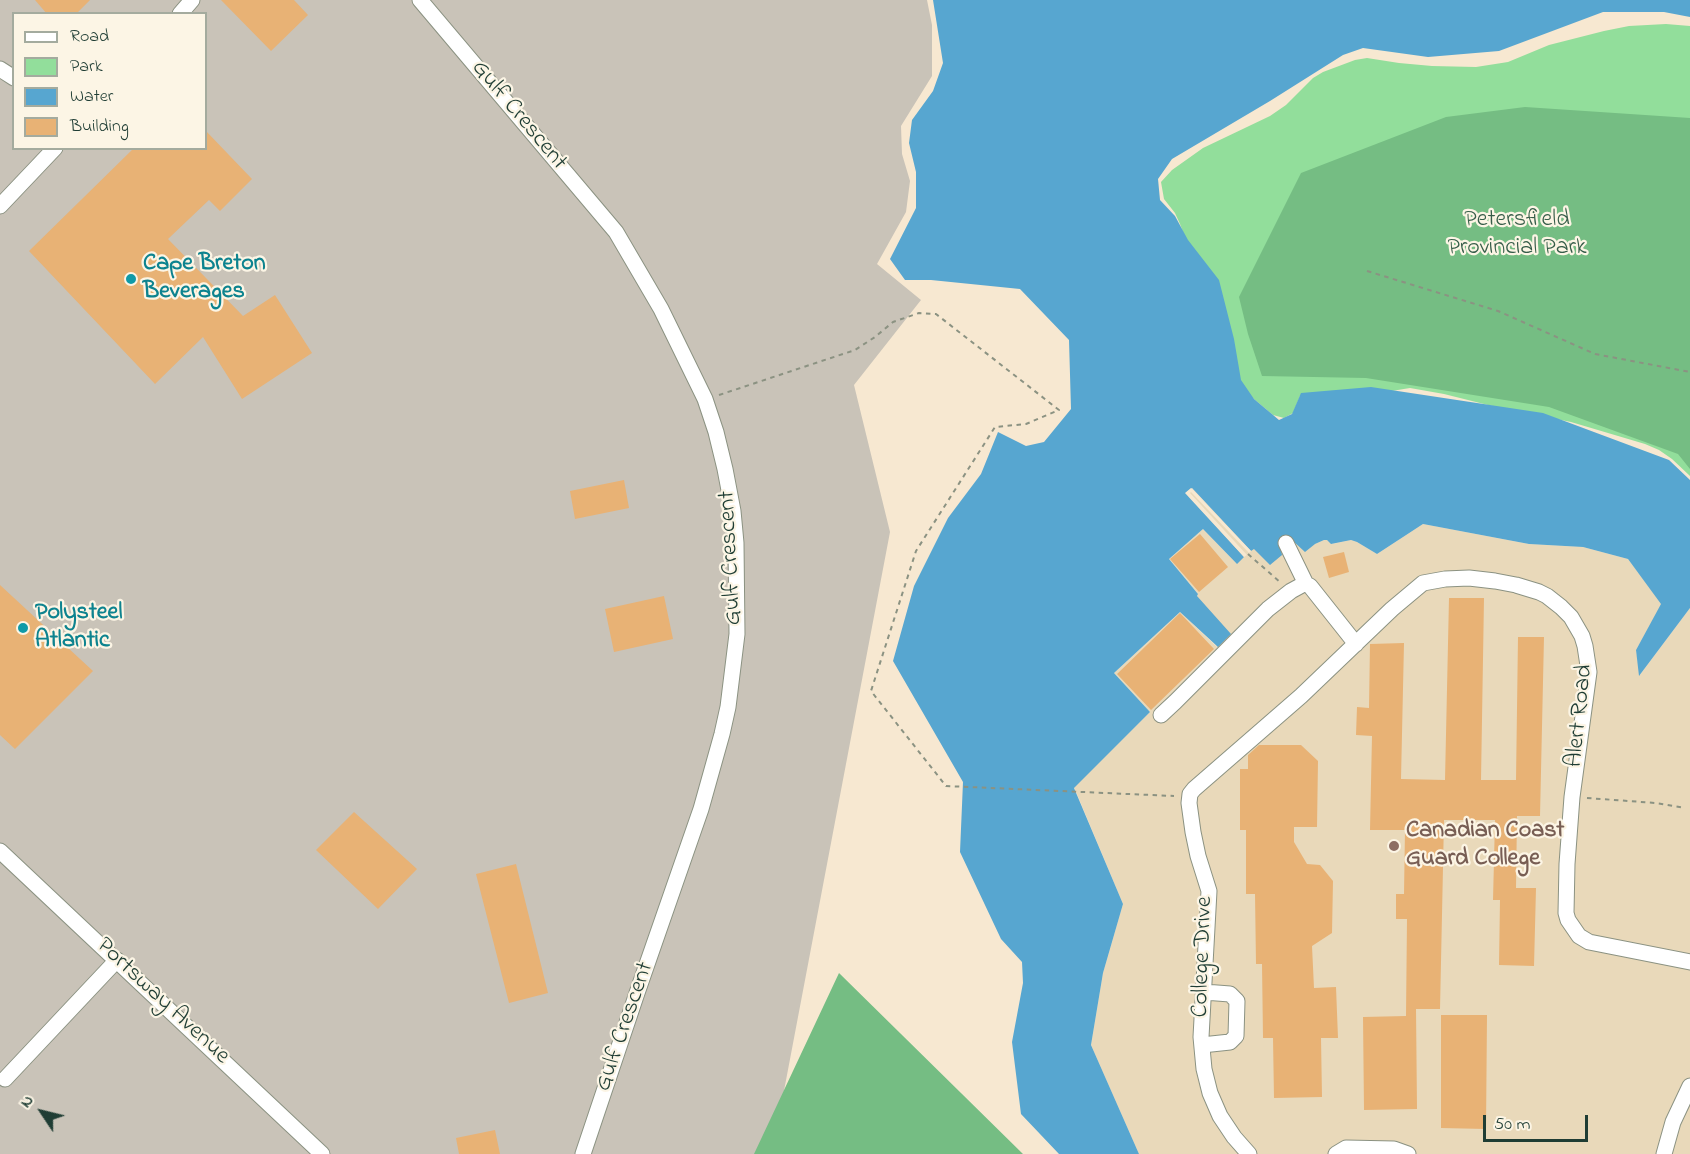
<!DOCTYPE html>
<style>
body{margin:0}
#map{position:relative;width:1690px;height:1154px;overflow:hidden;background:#f7e8d1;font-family:"Indie Flower",sans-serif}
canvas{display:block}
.legend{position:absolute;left:12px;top:12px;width:195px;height:138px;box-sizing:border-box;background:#fcf5e5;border:2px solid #a4ab9e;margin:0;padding:8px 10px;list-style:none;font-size:18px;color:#1f3d34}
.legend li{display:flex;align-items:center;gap:12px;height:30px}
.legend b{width:30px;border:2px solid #a4ab9e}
.north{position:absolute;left:12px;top:1082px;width:60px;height:60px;-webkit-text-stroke:4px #fcf5e5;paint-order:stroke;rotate:305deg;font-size:16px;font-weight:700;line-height:24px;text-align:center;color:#1f3d34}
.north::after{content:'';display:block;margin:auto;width:21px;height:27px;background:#1f3d34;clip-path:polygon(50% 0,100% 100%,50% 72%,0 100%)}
.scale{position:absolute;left:1483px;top:1115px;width:105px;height:27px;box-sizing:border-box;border:3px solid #1f3d34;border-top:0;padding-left:8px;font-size:18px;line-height:21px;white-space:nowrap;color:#1f3d34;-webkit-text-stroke:4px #fcf5e5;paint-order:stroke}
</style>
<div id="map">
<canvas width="1690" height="1154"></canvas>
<ul class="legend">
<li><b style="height:8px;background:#fff"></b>Road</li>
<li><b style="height:16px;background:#92de9b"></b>Park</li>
<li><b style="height:16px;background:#57a6d0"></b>Water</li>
<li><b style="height:16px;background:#e8b275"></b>Building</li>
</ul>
<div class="north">N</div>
<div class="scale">50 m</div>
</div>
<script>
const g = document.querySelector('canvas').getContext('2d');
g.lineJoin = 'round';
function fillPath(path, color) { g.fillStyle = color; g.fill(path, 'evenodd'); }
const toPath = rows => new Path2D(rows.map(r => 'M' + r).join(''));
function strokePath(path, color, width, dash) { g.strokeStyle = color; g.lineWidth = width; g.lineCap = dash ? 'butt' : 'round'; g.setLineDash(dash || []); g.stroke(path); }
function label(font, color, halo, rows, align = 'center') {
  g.font = font + ' "Indie Flower",sans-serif'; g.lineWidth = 4.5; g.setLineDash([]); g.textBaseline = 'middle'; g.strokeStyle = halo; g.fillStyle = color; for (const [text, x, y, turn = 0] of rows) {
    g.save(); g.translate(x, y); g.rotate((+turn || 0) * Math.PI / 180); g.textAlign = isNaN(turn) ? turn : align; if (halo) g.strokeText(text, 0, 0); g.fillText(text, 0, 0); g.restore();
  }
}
const built = toPath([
 [1191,488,1251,550,1254,549,1281,549,1293,541,1315,544,1324,540,1327,540,1332,544,1351,540,1357,542,1377,554,1423,524,1529,544,1583,547,1628,559,1662,604,1636,650,1640,675,1690,608,1690,1154,1139,1154,1091,1045,1103,973,1123,904,1074,787,1150,712,1114,673,1180,612,1217,647,1197,596,1198,594,1169,559,1203,529,1237,564,1185,493]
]);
const industrial = toPath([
 [0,0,927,0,932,25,932,76,901,126,902,154,910,181,906,212,877,264,921,300,854,385,890,532,772,1154,0,1154],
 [14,14,206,14,206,148,14,148]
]);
const green = toPath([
 [1666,24,1690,26,1690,476,1672,459,1659,450,1645,444,1571,422,1488,405,1444,394,1410,388,1367,395,1300,396,1293,413,1284,418,1273,415,1242,389,1180,224,1175,213,1164,199,1161,182,1172,170,1203,148,1270,116,1286,105,1313,78,1323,72,1355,60,1367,58,1399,63,1432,66,1476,67,1508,62,1549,45,1604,31,1629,26]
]);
const forest = toPath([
 [1525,107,1690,118,1690,469,1678,454,1549,407,1366,378,1262,376,1248,334,1239,297,1301,173,1446,117],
 [839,973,1023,1154,754,1154]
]);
const water = toPath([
 [933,0,1690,0,1690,17,1664,12,1603,12,1499,51,1428,57,1363,48,1343,55,1270,101,1172,159,1158,179,1160,200,1175,216,1188,240,1219,280,1234,339,1241,380,1254,399,1279,420,1292,414,1301,393,1371,387,1543,413,1669,460,1690,480,1690,608,1639,676,1636,650,1661,604,1628,559,1583,547,1529,544,1423,524,1377,554,1357,542,1351,540,1331,544,1327,540,1324,540,1315,544,1305,552,1293,541,1281,549,1282,555,1270,565,1254,549,1251,551,1192,488,1186,493,1244,557,1237,564,1203,529,1169,559,1198,594,1197,596,1231,634,1218,647,1180,612,1114,673,1150,712,1074,788,1123,904,1103,973,1091,1045,1139,1154,1059,1154,1021,1114,1012,1042,1023,983,1022,962,1001,939,960,852,963,782,893,661,914,586,948,518,981,474,998,432,1026,446,1044,442,1071,409,1069,340,1020,289,931,280,905,280,890,259,916,208,916,172,909,143,912,120,933,91,943,63]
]);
const pier = toPath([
 [1191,488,1251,551,1249,553,1191,492,1190,493,1247,555,1244,557,1185,493]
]);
const building = toPath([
 [35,0,90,0,76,14,47,14],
 [221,0,294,0,308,15,271,51],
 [206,131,252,179,220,211,209,200,168,239,243,316,275,295,312,353,242,399,203,337,155,384,29,251,134,148,206,148],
 [624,480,629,508,575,519,570,491],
 [1200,534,1228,567,1199,592,1170,559],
 [1344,552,1349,572,1329,578,1323,557],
 [0,585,93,671,15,749,0,735],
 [664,596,673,639,614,652,605,609],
 [1449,598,1484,598,1481,780,1516,780,1518,637,1544,637,1540,816,1517,816,1516,888,1536,888,1534,966,1499,965,1500,900,1493,900,1495,820,1444,820,1440,1009,1416,1009,1417,1109,1364,1110,1363,1017,1406,1016,1407,919,1396,919,1396,894,1404,894,1405,830,1370,830,1372,736,1356,735,1357,707,1369,708,1370,644,1404,643,1401,779,1445,780],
 [1180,613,1214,649,1151,710,1117,674],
 [1259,745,1301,745,1318,761,1317,827,1294,827,1294,842,1307,864,1320,865,1333,881,1332,933,1312,946,1314,988,1336,987,1338,1038,1321,1038,1322,1097,1274,1098,1273,1038,1263,1038,1262,964,1256,964,1255,894,1246,894,1246,830,1240,830,1240,769,1248,769,1248,755],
 [354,812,417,869,378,909,316,850],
 [516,864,548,993,509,1003,476,874],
 [1441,1015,1487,1015,1486,1129,1441,1128],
 [495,1130,500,1154,459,1154,456,1138]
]);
const path = toPath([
 [1367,271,1498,311,1595,354,1690,372],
 [719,395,855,350,875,337,893,322,919,313,936,314,1059,410,1026,424,995,427,916,551,871,691,946,786,1174,796],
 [1248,554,1280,582],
 [1587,798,1656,803,1685,808]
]);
const minor = toPath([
 [420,0,616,232,661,309,705,399,716,432,725,469,733,511,736,543,737,634,728,707,722,734,701,809,637,993,583,1154],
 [180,14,192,0],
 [0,69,14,78],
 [0,206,55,148],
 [1286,543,1306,584],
 [1161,715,1175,702,1268,609,1291,591,1302,585,1306,584,1310,586,1356,644],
 [0,851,322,1154],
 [1202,1045,1230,1042,1236,1036,1237,1001,1230,994,1204,992],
 [5,1079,117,960],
 [1249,1154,1234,1137,1220,1116,1210,1093,1204,1069,1201,1037,1209,891,1198,856,1193,832,1189,803,1190,794,1194,789,1301,696,1392,609,1423,583,1445,579,1469,578,1495,581,1516,585,1539,592,1547,596,1561,607,1571,617,1582,636,1585,646,1589,672,1572,797,1567,864,1566,913,1568,920,1579,936,1589,942,1690,962],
 [1336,1154,1346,1148,1394,1149,1408,1154],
 [1664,1154,1673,1122,1690,1086]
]);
const markers = [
 [131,279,6,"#0f9aa8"],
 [23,628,6,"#0f9aa8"],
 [1394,846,6,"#8d6e63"]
];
const streetNames = [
 ["Gulf Crescent",518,116,50],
 ["Gulf Crescent",732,558,-93],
 ["Alert Road",1581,716,-84],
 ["College Drive",1204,957,-88],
 ["Portsway Avenue",162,1002,43],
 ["Gulf Crescent",626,1027,-71]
];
const parkNames = [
 ["Petersfield",1517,221],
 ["Provincial Park",1517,249]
];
const cultureNames = [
 ["Cape Breton",143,265],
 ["Beverages",143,293],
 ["Polysteel",35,614],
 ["Atlantic",35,642]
];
const educationNames = [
 ["Canadian Coast",1406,832],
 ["Guard College",1406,860]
];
fillPath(built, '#e9d9ba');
fillPath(industrial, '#c9c3b8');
fillPath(green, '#92de9b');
fillPath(forest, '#75bd83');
fillPath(water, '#57a6d0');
fillPath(pier, '#f7e8d1');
fillPath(building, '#e8b275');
strokePath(minor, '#8b9282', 17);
strokePath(path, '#8b9282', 2, [4.5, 4.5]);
strokePath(minor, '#fff', 15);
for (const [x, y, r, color] of markers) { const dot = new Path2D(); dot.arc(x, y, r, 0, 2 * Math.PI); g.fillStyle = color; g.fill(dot); strokePath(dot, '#fcf5e5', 2); }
label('24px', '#1f3d34', '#fcf5e5', streetNames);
label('24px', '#365d49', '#fcf5e5', parkNames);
label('bold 24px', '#0d838f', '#fcf5e5', cultureNames, 'left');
label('bold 24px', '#785e54', '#fcf5e5', educationNames, 'left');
</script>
